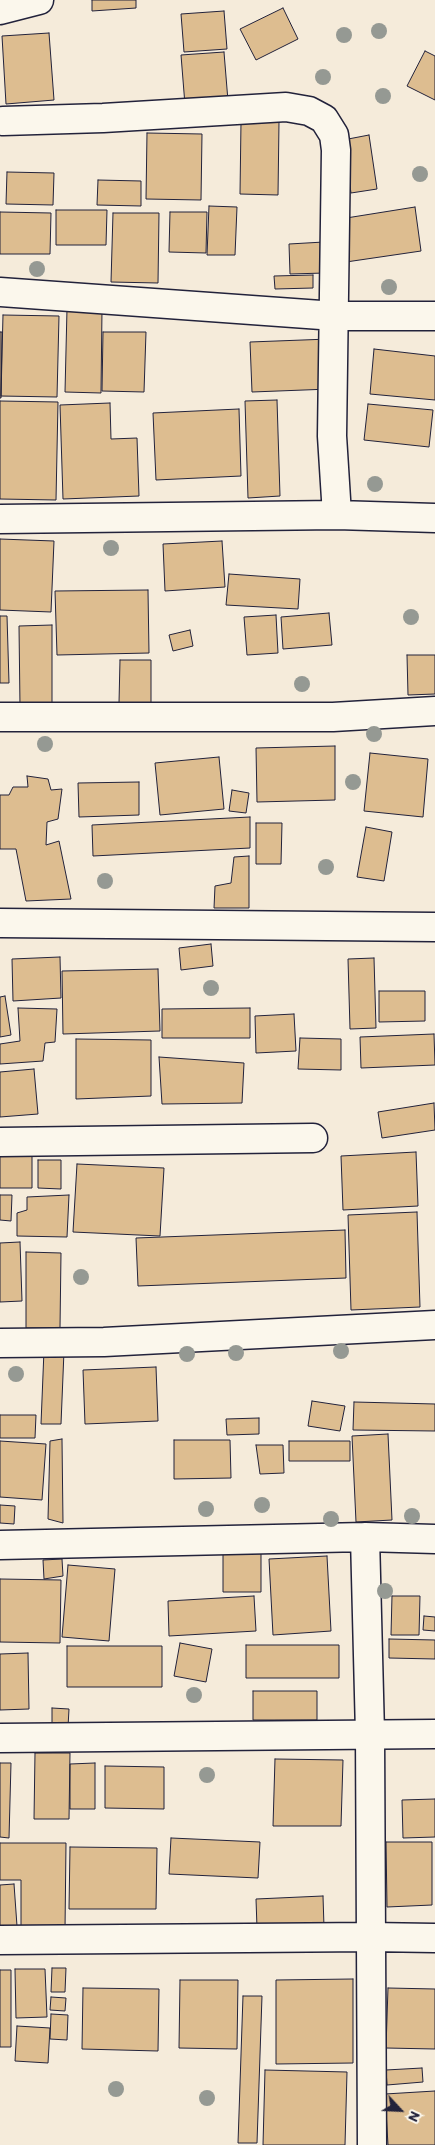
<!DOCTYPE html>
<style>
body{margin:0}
#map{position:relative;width:435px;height:2145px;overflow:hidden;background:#f5ebda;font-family:Itim,sans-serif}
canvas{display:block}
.north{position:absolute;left:375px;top:2085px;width:50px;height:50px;-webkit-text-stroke:4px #fbf7ec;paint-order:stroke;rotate:115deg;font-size:14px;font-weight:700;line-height:20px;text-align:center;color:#22223b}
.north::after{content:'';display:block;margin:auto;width:18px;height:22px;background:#22223b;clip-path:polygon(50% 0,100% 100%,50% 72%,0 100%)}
</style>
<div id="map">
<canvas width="435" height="2145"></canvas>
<div class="north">N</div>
</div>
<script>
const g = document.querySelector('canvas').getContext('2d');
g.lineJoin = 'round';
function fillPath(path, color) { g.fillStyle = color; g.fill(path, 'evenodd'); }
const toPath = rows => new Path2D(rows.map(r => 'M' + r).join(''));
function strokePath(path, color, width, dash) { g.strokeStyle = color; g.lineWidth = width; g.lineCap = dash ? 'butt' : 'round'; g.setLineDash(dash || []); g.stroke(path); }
const building = toPath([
 [92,0,136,0,136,8,92,11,92,0],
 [283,8,298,39,256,60,240,29,283,8],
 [224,11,227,49,184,52,181,14,224,11],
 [49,33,54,100,6,104,2,36,49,33],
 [425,51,435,56,435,100,407,86,425,51],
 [224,52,228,101,185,105,181,55,224,52],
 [241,122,279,122,278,195,240,194,241,122],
 [147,133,202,134,201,200,146,199,147,133],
 [369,135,377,189,351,193,343,140,369,135],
 [7,172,54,173,53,205,6,204,7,172],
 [98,180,141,181,141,206,97,205,98,180],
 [209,206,237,207,235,255,207,255,209,206],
 [415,207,421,251,346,262,340,219,415,207],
 [56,210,107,210,106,245,56,245,56,210],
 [0,212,51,213,50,254,0,254,0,212],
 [170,212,207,212,206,253,169,252,170,212],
 [113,213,159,213,158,283,111,282,113,213],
 [324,242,325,273,290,274,289,244,324,242],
 [313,275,313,288,275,289,274,276,313,275],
 [67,309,102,310,101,393,65,392,67,309],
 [3,315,59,316,57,397,1,396,3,315],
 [0,332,2,332,1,398,0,398,0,332],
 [103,332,146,332,144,392,102,391,103,332],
 [329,339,330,389,252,392,250,342,329,339],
 [374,349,435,356,435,400,370,394,374,349],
 [277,400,280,496,248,498,245,401,277,400],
 [0,401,58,402,56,500,0,499,0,401],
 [110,403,111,439,137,438,139,496,63,499,60,405,110,403],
 [368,404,433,410,429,447,364,440,368,404],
 [239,409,241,476,156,480,153,413,239,409],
 [0,539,54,541,51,612,0,610,0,539],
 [222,541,225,587,165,591,163,544,222,541],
 [229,574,300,579,298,609,226,605,229,574],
 [148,590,149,653,57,655,55,591,148,590],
 [329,613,332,645,283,649,281,617,329,613],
 [276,615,278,653,247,655,244,617,276,615],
 [0,616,7,616,9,683,0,683,0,616],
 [52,625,52,706,20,707,19,626,52,625],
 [190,630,193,646,173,651,169,635,190,630],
 [407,655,435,655,435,694,408,695,407,655],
 [120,660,151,660,151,703,119,703,120,660],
 [335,746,335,800,257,802,256,748,335,746],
 [370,753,428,759,423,817,364,811,370,753],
 [219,757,224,809,160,815,155,763,219,757],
 [27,776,48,779,51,790,62,789,58,819,47,822,46,845,59,841,71,899,26,901,16,849,0,849,0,795,9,795,13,787,28,787,27,776],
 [139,782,139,815,79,817,78,783,139,782],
 [232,790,249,793,246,813,229,811,232,790],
 [250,817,250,848,93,856,92,825,250,817],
 [256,823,282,823,281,864,256,864,256,823],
 [366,827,392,832,384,881,357,877,366,827],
 [249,856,249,908,214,908,215,886,231,883,234,857,249,856],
 [211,944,213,966,181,970,179,948,211,944],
 [60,957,61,998,13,1001,12,959,60,957],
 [374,958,376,1028,350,1029,348,959,374,958],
 [158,969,160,1031,63,1034,62,971,158,969],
 [379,991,425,991,425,1021,379,1022,379,991],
 [5,996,11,1035,0,1037,0,997,5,996],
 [18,1008,57,1009,55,1042,45,1043,43,1061,0,1064,0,1044,20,1041,18,1008],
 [250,1008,250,1038,162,1038,162,1009,250,1008],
 [294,1014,296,1051,256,1053,255,1016,294,1014],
 [434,1034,435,1065,361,1068,360,1037,434,1034],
 [300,1038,341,1039,341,1070,298,1069,300,1038],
 [76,1039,151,1040,151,1096,76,1099,76,1039],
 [159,1057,244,1063,242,1103,162,1104,159,1057],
 [34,1069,38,1114,0,1117,0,1072,34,1069],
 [434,1103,435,1130,382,1138,378,1112,434,1103],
 [416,1152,418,1206,343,1210,341,1156,416,1152],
 [0,1156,32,1156,32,1188,0,1188,0,1156],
 [38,1160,61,1160,61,1189,38,1188,38,1160],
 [77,1164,164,1168,160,1236,73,1232,77,1164],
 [0,1195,12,1195,11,1221,0,1220,0,1195],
 [69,1195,67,1237,17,1236,17,1213,27,1210,27,1197,69,1195],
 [417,1212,420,1307,351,1310,348,1215,417,1212],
 [345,1230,346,1278,138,1286,136,1238,345,1230],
 [20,1242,22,1301,0,1302,0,1243,20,1242],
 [26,1252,61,1253,60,1328,26,1328,26,1252],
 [44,1350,64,1351,61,1424,41,1424,44,1350],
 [156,1367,158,1421,85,1424,83,1370,156,1367],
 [312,1401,345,1406,340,1431,308,1426,312,1401],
 [354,1402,435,1404,435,1431,353,1430,354,1402],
 [0,1415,36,1415,35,1438,0,1438,0,1415],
 [259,1418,259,1434,227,1435,226,1419,259,1418],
 [388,1434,392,1520,356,1522,352,1436,388,1434],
 [62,1439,63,1523,48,1519,50,1441,62,1439],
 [174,1440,230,1440,231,1478,174,1479,174,1440],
 [0,1441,46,1444,42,1500,0,1497,0,1441],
 [289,1441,350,1441,350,1461,289,1461,289,1441],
 [256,1445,283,1445,284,1473,260,1474,256,1445],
 [0,1505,15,1506,14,1524,0,1523,0,1505],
 [223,1551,261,1551,261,1592,223,1592,223,1551],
 [327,1556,331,1631,273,1635,269,1559,327,1556],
 [62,1559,63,1576,44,1579,43,1560,62,1559],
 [68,1565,115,1569,109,1641,62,1637,68,1565],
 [0,1579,61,1580,60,1643,0,1642,0,1579],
 [254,1596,256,1631,169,1636,168,1601,254,1596],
 [392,1596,420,1596,419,1635,391,1635,392,1596],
 [424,1616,435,1617,435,1631,423,1630,424,1616],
 [389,1639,435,1640,435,1659,389,1658,389,1639],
 [180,1643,212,1649,206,1682,174,1676,180,1643],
 [246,1645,339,1645,339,1678,246,1678,246,1645],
 [67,1646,162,1646,162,1687,67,1687,67,1646],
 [28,1653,29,1709,0,1710,0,1654,28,1653],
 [253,1691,317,1691,317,1720,253,1720,253,1691],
 [52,1708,69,1709,68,1727,52,1727,52,1708],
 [35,1753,70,1753,69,1819,34,1819,35,1753],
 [275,1759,343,1760,341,1826,273,1826,275,1759],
 [0,1763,11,1763,9,1838,0,1837,0,1763],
 [95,1763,95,1809,70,1809,70,1764,95,1763],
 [105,1766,164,1767,164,1809,105,1808,105,1766],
 [435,1799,435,1837,403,1838,402,1800,435,1799],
 [171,1838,260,1842,258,1878,169,1874,171,1838],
 [386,1842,432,1842,432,1905,387,1907,386,1842],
 [0,1843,66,1843,65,1930,21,1930,21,1880,0,1880,0,1843],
 [70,1847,157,1848,156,1909,69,1909,70,1847],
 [14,1884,17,1926,0,1928,0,1885,14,1884],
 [323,1896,324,1927,257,1928,256,1899,323,1896],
 [52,1968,66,1968,65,1992,51,1992,52,1968],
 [15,1969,45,1969,47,2017,16,2018,15,1969],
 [0,1970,11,1970,11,2047,0,2047,0,1970],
 [353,1979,353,2063,276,2064,276,1980,353,1979],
 [180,1980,238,1980,237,2049,179,2048,180,1980],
 [83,1988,159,1989,158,2051,82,2049,83,1988],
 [388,1988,435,1989,435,2049,386,2048,388,1988],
 [243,1996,262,1996,257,2143,238,2143,243,1996],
 [51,1997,66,1998,65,2011,50,2010,51,1997],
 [51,2014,68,2015,67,2040,50,2039,51,2014],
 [17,2026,50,2028,48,2063,15,2061,17,2026],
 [422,2068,423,2082,387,2085,386,2070,422,2068],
 [265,2070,347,2072,345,2145,263,2145,265,2070],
 [435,2091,435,2145,388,2145,385,2094,435,2091]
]);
const minor = toPath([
 [0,10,39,0],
 [3,121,103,118,286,107,309,111,324,119,334,135,336,150,332,436,337,515],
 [0,292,335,316,435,316],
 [0,519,337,515,435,518],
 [0,717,333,717,435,711],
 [0,923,435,927],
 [0,1142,313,1138],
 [0,1343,104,1342,435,1325],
 [365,1537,370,1734,372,2145],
 [0,1545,365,1537,435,1539],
 [0,1738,435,1734],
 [0,1940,370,1937,435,1938]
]);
const trees = [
 [379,31],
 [344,35],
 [323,77],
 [383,96],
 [420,174],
 [37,269],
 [389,287],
 [375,484],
 [111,548],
 [411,617],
 [302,684],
 [374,734],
 [45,744],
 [353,782],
 [326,867],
 [105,881],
 [211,988],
 [81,1277],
 [341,1351],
 [236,1353],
 [187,1354],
 [16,1374],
 [262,1505],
 [206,1509],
 [412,1516],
 [331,1519],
 [385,1591],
 [194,1695],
 [207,1775],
 [116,2089],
 [207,2098]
];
fillPath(building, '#ddbd90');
strokePath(building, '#22223b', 1);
strokePath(minor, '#22223b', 31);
strokePath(minor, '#fbf7ec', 28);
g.fillStyle = '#959993';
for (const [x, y] of trees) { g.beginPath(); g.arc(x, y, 8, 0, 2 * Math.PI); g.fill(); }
</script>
